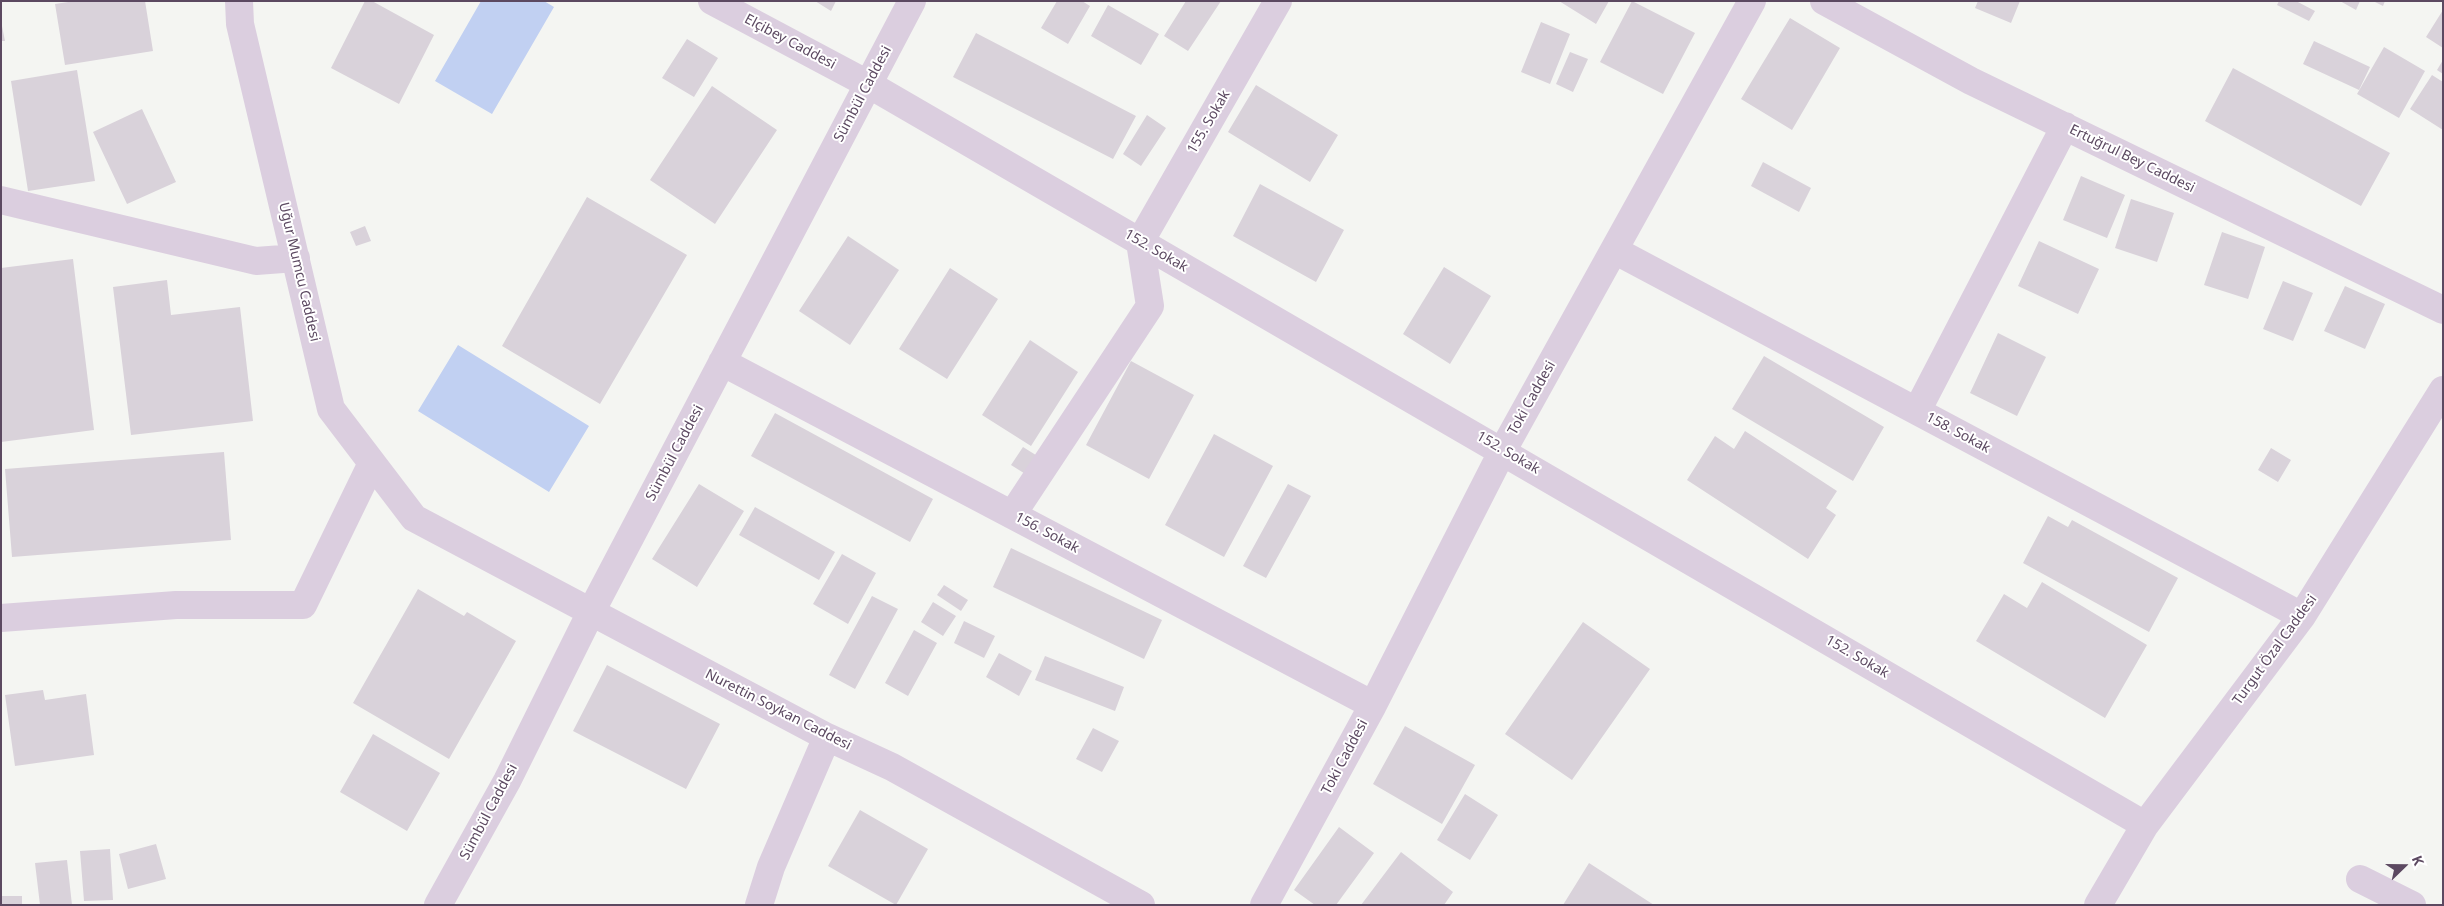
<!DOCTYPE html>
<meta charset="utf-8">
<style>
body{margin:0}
#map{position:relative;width:2444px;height:906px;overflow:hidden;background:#f4f5f2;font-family:"Noto Sans",sans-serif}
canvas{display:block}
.frame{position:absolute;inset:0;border:2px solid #5c4961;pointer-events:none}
.north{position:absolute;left:2379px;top:841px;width:50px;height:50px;-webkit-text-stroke:4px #fff;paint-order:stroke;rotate:68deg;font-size:14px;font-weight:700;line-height:20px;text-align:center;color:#5c4961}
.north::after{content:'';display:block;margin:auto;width:18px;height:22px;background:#5c4961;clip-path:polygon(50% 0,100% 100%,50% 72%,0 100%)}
</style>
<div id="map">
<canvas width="2444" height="906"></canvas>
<div class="frame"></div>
<div class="north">K</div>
</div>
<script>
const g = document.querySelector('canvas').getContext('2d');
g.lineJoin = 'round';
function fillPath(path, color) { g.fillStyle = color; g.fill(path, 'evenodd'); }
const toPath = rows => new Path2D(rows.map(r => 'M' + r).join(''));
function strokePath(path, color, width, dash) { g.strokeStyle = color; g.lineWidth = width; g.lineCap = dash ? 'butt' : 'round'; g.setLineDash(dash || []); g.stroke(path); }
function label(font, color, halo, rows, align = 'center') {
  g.font = font + ' "Noto Sans",sans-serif'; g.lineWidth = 4; g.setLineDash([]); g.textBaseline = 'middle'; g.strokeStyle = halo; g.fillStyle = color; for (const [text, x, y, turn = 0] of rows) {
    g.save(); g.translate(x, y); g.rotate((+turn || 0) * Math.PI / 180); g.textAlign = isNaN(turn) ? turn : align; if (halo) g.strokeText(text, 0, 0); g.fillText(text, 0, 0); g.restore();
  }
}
const green = toPath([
 [481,1,544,1,554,7,492,114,435,81],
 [458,345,589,426,549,492,418,411]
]);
const building = toPath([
 [75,1,145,1,153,51,65,65,55,4],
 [365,1,372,1,434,35,399,104,331,68],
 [815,1,836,1,831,11],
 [1057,1,1082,1,1090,6,1068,44,1041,28],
 [1186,1,1221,1,1188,51,1164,36],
 [1559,1,1609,1,1596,24],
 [1632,1,1695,33,1663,94,1600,62],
 [1978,1,2020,1,2011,23,1975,8],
 [2279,1,2296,1,2315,11,2309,21,2277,5],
 [2340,1,2360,1,2356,10],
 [2373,1,2385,1,2383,6],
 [1108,5,1159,34,1141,65,1091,36],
 [2443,10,2443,48,2426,37],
 [1790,18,1840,48,1792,130,1741,99],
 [1,21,5,41,1,41],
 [1541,22,1570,34,1550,84,1521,72],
 [976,33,1136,116,1113,159,953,77],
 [687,39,718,58,694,97,662,78],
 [2314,41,2370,67,2359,90,2303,64],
 [2384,47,2425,71,2399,118,2357,94],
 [1570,52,1588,59,1573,92,1556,84],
 [2443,60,2443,74,2437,70],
 [2233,68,2390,153,2361,206,2205,121],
 [77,70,95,181,28,191,11,81],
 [2432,75,2443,82,2443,130,2410,109],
 [1256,85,1338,135,1310,182,1228,132],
 [712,86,777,130,715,224,650,180],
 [142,109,176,182,127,204,93,132],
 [1147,115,1166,128,1141,166,1123,154],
 [1763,162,1811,188,1799,212,1751,186],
 [2081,176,2125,195,2107,238,2063,220],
 [1260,184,1344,230,1316,282,1233,236],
 [587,197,687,255,600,404,502,346],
 [2131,199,2174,213,2157,262,2115,248],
 [365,226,371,241,356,246,350,232],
 [2222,232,2265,247,2248,299,2204,285],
 [848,236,899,270,850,345,799,311],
 [2039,241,2099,269,2078,314,2018,286],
 [73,259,94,430,1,442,1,268],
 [1444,267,1491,296,1450,364,1403,334],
 [950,268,998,299,947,379,899,349],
 [167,280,171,315,240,307,253,421,131,435,113,287],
 [2283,281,2313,293,2293,341,2263,329],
 [2345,286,2385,304,2365,349,2324,331],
 [1998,333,2046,357,2017,416,1970,393],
 [1030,340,1078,372,1031,446,982,415],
 [1764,356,1884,427,1853,481,1732,409],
 [1131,361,1194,395,1149,479,1086,445],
 [775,413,933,499,910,542,751,456],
 [1745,431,1837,491,1826,508,1836,515,1808,559,1687,480,1715,436,1734,449],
 [1214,434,1273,466,1224,557,1165,525],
 [1023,447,1039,457,1027,475,1011,465],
 [2271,448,2291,460,2278,482,2258,470],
 [224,452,231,540,12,557,5,469],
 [699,484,744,511,697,587,652,559],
 [1288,484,1311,496,1266,578,1243,566],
 [755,507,835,552,819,580,739,535],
 [2048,516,2068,527,2072,520,2178,578,2149,632,2023,563],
 [1011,548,1162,620,1144,659,993,587],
 [842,554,876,573,848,624,813,604],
 [2042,582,2147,645,2105,718,1976,641,2004,594,2027,608],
 [944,585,968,600,961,611,937,595],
 [418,589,464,616,467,612,516,641,449,759,353,703],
 [872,596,898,609,855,689,829,675],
 [933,602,956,616,943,636,921,622],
 [964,621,995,636,984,658,954,643],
 [1583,622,1650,669,1572,780,1505,734],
 [914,630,937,643,908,696,885,683],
 [999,653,1032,671,1019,696,986,677],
 [1045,656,1124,687,1115,711,1035,680],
 [607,665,720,724,686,789,573,731],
 [43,690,45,700,86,694,94,755,15,766,5,695],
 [1405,726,1475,765,1442,824,1373,784],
 [1093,728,1119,741,1102,772,1076,759],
 [373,734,440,773,407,831,340,792],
 [1465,794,1498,815,1470,860,1437,840],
 [860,810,928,849,896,905,828,866],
 [1339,827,1374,853,1336,905,1315,905,1294,890],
 [156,844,166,879,128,889,119,854],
 [110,849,113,900,84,901,80,851],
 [1401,852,1453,892,1444,905,1361,905],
 [67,860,72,905,40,905,35,863],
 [1589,863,1654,905,1563,905],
 [1,896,22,896,22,905,1,905]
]);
const street = toPath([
 [239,1,240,24,331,409,414,518,827,737,892,767,1141,905],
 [712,1,868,84,2145,825],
 [1824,1,1971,81,2443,310],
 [1,200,256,261,296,258],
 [1614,250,2302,616],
 [722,362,1373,705],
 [1917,411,2065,126],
 [1012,515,1150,306,1140,242,1278,1],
 [1,618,176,605,303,605,372,463],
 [2360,879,2412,905],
 [438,905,507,781,591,612,912,1],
 [759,905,771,867,827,737],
 [1264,905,1373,705,1503,450,1752,1],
 [2098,905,2145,825,2302,616,2443,390]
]);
const streetNames = [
 ["Elçibey Caddesi",790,42,28],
 ["Sümbül Caddesi",863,94,-62],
 ["155. Sokak",1209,122,-60],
 ["Ertuğrul Bey Caddesi",2132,159,26],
 ["152. Sokak",1156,251,30],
 ["Uğur Mumcu Caddesi",299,272,77],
 ["Toki Caddesi",1532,398,-61],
 ["158. Sokak",1958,433,28],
 ["Sümbül Caddesi",675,453,-62],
 ["152. Sokak",1508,453,30],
 ["156. Sokak",1047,533,28],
 ["Turgut Özal Caddesi",2275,650,-54],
 ["152. Sokak",1857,657,30],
 ["Nurettin Soykan Caddesi",778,710,27],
 ["Toki Caddesi",1345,757,-62],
 ["Sümbül Caddesi",489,812,-62]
];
fillPath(green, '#c1d0f2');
fillPath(building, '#d9d2da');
strokePath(street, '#dbcedf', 28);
label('14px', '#5c4961', '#fff', streetNames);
</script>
